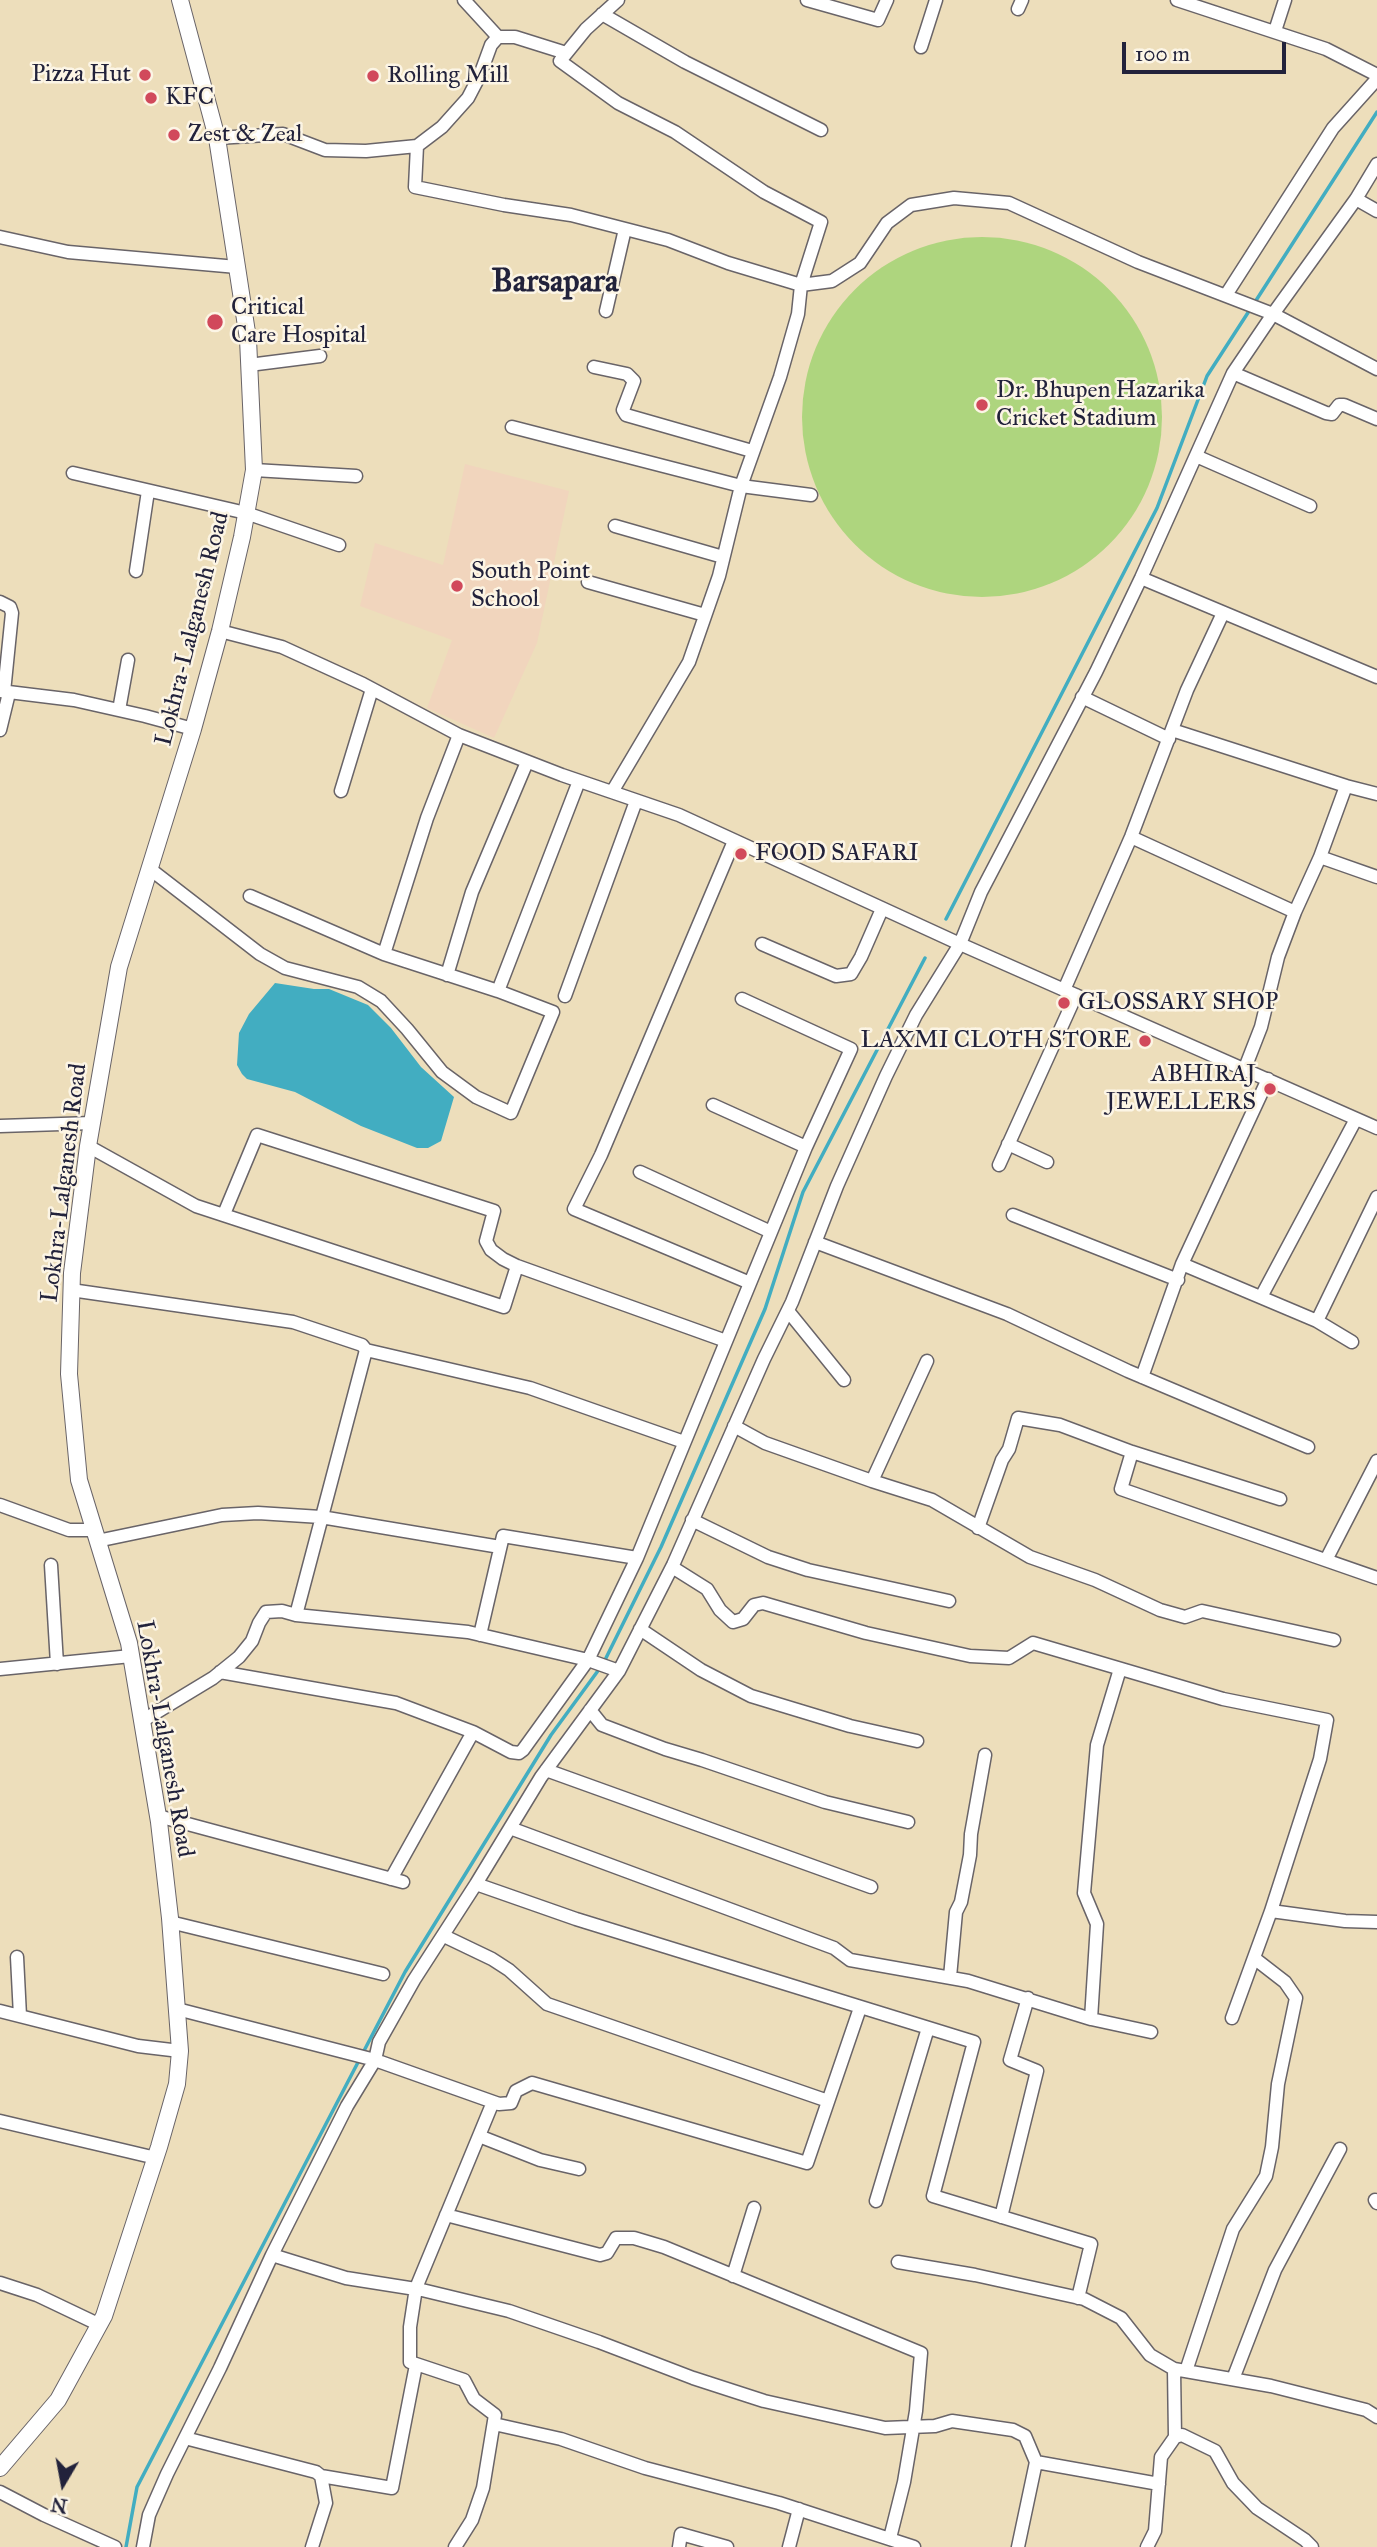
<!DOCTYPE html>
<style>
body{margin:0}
#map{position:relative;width:1377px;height:2547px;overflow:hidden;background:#eddebb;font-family:"IM FELL Great Primer",serif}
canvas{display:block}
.north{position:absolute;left:28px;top:2449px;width:70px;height:70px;-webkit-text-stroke:5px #fcf5e5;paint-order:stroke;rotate:190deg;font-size:19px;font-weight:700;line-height:28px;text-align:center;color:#22223b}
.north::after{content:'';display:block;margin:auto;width:24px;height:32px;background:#22223b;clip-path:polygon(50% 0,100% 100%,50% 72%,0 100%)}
.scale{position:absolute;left:1122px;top:42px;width:164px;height:32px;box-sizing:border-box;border:4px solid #22223b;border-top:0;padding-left:9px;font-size:21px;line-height:24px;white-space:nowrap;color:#22223b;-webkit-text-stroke:5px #fcf5e5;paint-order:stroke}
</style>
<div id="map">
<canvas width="1377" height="2547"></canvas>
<div class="north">N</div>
<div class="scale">100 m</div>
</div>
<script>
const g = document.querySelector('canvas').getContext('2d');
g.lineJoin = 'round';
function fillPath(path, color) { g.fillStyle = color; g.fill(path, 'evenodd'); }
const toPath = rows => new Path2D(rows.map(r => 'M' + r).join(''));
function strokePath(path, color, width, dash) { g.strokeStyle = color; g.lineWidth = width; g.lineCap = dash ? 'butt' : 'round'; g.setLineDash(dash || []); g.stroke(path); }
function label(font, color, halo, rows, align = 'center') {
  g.font = font + ' "IM FELL Great Primer",serif'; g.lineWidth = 5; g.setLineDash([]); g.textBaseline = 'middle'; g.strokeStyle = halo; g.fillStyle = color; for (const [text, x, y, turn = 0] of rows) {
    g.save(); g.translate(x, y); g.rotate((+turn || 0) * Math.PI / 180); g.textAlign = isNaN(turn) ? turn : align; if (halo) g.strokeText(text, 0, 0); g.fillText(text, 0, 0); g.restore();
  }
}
const built = toPath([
 [465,464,569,491,537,643,494,738,427,708,452,640,360,606,375,543,443,565]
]);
const green = toPath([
 '802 417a180 180 0 1 1 360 0a180 180 0 1 1-360 0Z'
]);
const water = toPath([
 [275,983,314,989,329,989,368,1005,391,1028,421,1067,454,1097,441,1141,428,1148,417,1148,361,1126,295,1092,247,1079,242,1074,237,1065,239,1033,249,1014]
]);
const stream = toPath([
 [1255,302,1377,112],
 [946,919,1157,508,1207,376,1251,308],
 [604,1662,661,1547,765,1309,803,1192,925,958],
 [126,2547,137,2487,405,1972,551,1735,600,1668]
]);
const minor = toPath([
 [464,0,498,37],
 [807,0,878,20,887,0],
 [1177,0,1326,49,1377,75],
 [1018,9,1022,0],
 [602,14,685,62,821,130],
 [1275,31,1285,0],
 [921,47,936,0],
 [217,138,283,134,325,150,366,151,417,146,415,187,504,205,571,215,668,240,728,263,801,285,832,281,860,263,887,223,911,205,954,198,1009,203,1138,262,1273,314,1377,369],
 [417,146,442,127,468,98,480,75,491,45,498,37,515,37,566,53],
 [1356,199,1377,211],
 [0,237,68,252,237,267],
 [1226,295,1333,128,1377,79],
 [606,311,625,229],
 [249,365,320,356],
 [594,367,627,374,634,381,623,410,626,415,752,451],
 [1233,373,1326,413,1332,414,1339,405,1344,405,1377,419],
 [512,427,741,486,811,495],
 [1196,456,1310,506],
 [254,470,356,476],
 [73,473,246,513,339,545],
 [615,526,723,557],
 [136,571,148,491],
 [1141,578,1377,677],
 [588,582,705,615],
 [0,602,10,607,12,613,4,692],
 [220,631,282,647,363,684,459,735,562,775,679,815,960,944,1377,1128],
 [0,691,74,700,145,716,193,729],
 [1082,697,1169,739],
 [119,710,128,660],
 [0,730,9,693],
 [1172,730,1346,786,1320,857,1377,877],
 [1346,786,1377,794],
 [341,791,372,689],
 [612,792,689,662,719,576,741,486,780,377,798,314,801,285,821,222,764,192,675,132,618,103,560,61,586,29,618,0],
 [1131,837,1295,912,1320,857],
 [734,841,601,1155,574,1209,750,1283],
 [150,869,260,954,285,968,358,987,381,1001,407,1029,442,1072,476,1097,511,1113,553,1012,498,991,384,954,250,896],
 [762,944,836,976,851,974,861,957,882,909],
 [384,954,427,818,459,735],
 [447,975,472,892,527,762],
 [1064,990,1131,837,1187,690,1223,613],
 [498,991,579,781],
 [565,996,636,801],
 [1245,1068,1261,1027,1278,957,1295,912],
 [713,1105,806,1147],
 [0,1126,92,1123],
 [1008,1144,1047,1162],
 [88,1146,196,1206,504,1307,517,1266],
 [999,1165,1076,995],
 [640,1172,771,1232],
 [224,1214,257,1135,494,1211,486,1241,491,1250,503,1259,517,1266,726,1341],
 [1013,1215,1178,1280],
 [815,1242,1007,1314,1128,1371,1308,1447],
 [1182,1264,1317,1321,1377,1197],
 [71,1290,293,1322,362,1345,366,1350,530,1388,684,1442],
 [1261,1297,1356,1119],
 [788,1311,844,1380],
 [1317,1321,1352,1342],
 [1142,1377,1182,1264,1268,1079],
 [734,1426,765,1443,872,1481,932,1500,1030,1557,1095,1580,1160,1610,1185,1617,1202,1611,1334,1640],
 [1132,1452,1121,1489,1377,1578],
 [872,1481,927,1361],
 [0,1505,69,1530,94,1530],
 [692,1520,768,1557,808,1570,949,1601],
 [978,1528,1002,1460,1009,1449,1018,1418,1060,1425,1132,1452,1280,1499],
 [97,1541,222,1515,258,1513,321,1517,500,1547],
 [637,1558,806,1147,851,1049,742,999],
 [1326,1560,1377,1461],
 [51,1565,57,1664],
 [672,1567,707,1589,720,1610,733,1622,743,1619,754,1605,763,1603,866,1633,970,1656,1009,1658,1033,1643,1223,1699,1327,1720,1320,1759,1271,1911],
 [296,1615,366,1350],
 [640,1629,701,1670,751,1696,850,1726,917,1741],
 [0,1669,131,1656],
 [1120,1669,1097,1745,1084,1893,1097,1924,1091,2019,1151,2032],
 [220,1672,396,1703,473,1732,391,1879],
 [590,1710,602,1725,665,1749,702,1760,825,1802,908,1822],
 [142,1721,213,1678,239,1657,252,1641,259,1623,266,1612,282,1611,296,1615,468,1632,588,1660,619,1671],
 [473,1732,511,1752,519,1753,523,1750,588,1660,637,1558,503,1536,480,1635],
 [546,1770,871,1887],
 [158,1816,403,1882],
 [510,1828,834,1948,850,1960,968,1981,1091,2019],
 [476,1884,576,1919,974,2042,933,2196,1091,2244,1078,2298],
 [170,1922,383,1974],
 [444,1936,492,1959,509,1970,547,2004,828,2101],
 [17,1957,20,2016],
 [950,1977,956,1912,961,1902,970,1855,971,1834,985,1755],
 [177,2009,375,2060,499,2104,511,2103,516,2091,532,2083,807,2163,860,2008],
 [0,2011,138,2046,180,2051],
 [1232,2018,1271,1911,1345,1921,1377,1922],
 [0,2121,156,2158],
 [479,2136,540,2160,579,2169],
 [1375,2200,1377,2203],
 [876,2201,928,2028],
 [446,2215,600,2255,607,2253,616,2238,634,2238,664,2247,921,2353,916,2411,904,2482,890,2538],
 [1001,2217,1037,2071,1010,2060,1028,1998],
 [272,2255,347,2106,375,2060,379,2042,414,1980,476,1884,541,1777,619,1671,673,1565,764,1359,792,1302,837,1186,886,1076,916,1015,960,944,981,892,1096,672,1141,578,1233,373,1273,314,1356,199,1377,164],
 [898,2262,975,2275,1084,2299,1121,2318,1150,2355,1174,2369,1271,2386,1366,2410,1377,2417],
 [733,2276,754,2208],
 [0,2283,37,2295,100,2325],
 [1174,2369,1175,2437],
 [1186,2371,1233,2229,1266,2176,1272,2147,1278,2084,1296,1998,1285,1982,1254,1958],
 [1233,2379,1275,2270,1340,2149],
 [494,2424,561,2439,645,2468,779,2503,914,2547],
 [185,2438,316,2472,321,2476,326,2503,312,2547],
 [1036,2462,1159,2484],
 [321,2476,392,2488,416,2365],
 [0,2492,44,2515,115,2547],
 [143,2547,149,2515,167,2474,220,2368,272,2255,346,2278,422,2290,509,2311,599,2342,693,2378,764,2401,885,2428,935,2426,952,2421,1013,2430,1025,2436,1036,2462,1018,2547],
 [455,2547,472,2520,483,2488,495,2415,474,2399,464,2380,410,2362,410,2327,416,2288,493,2102],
 [679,2547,681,2534,727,2547],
 [789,2547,799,2509],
 [1147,2547,1155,2531,1161,2457,1175,2437,1182,2435,1215,2451,1233,2483,1257,2508,1305,2540,1312,2547]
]);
const major = toPath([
 [0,2468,58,2400,104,2316,159,2147,177,2084,180,2051,170,1918,159,1822,129,1643,79,1480,69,1374,72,1273,88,1146,119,967,193,729,220,631,242,537,254,470,248,339,237,267,217,138,180,0]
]);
const markers = [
 [145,75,7,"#d1495b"],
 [373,76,7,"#d1495b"],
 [151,98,7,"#d1495b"],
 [174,135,7,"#d1495b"],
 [215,322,9,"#d1495b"],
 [982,405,7,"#d1495b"],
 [457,586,7,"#d1495b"],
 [741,854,7,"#d1495b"],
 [1064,1003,7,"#d1495b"],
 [1145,1041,7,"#d1495b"],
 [1270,1089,7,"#d1495b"]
];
const poiNames = [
 ["Pizza Hut",131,75,"right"],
 ["Rolling Mill",387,76],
 ["KFC",165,98],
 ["Zest & Zeal",188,135],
 ["Critical",231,308],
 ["Care Hospital",231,336],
 ["Dr. Bhupen Hazarika",996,391],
 ["Cricket Stadium",996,419],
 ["South Point",471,572],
 ["School",471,600],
 ["FOOD SAFARI",755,854],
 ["GLOSSARY SHOP",1078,1003],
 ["LAXMI CLOTH STORE",1131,1041,"right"],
 ["ABHIRAJ",1256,1075,"right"],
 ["JEWELLERS",1256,1103,"right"]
];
const streetNames = [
 ["Lokhra-Lalganesh Road",193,629,-76],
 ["Lokhra-Lalganesh Road",65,1183,-83],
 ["Lokhra-Lalganesh Road",164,1739,80]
];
const districtNames = [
 ["Barsapara",555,283]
];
fillPath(built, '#f1d5bd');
fillPath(green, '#aed57e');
fillPath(water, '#42adc1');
strokePath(stream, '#42adc1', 3.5);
strokePath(minor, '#696468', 15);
strokePath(major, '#696468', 18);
strokePath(minor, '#fff', 12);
strokePath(major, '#fff', 16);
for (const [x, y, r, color] of markers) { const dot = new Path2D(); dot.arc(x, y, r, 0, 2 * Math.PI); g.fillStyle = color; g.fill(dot); strokePath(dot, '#fcf5e5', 2.5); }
label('24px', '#22223b', '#fcf5e5', poiNames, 'left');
label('24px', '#22223b', '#fcf5e5', streetNames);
label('bold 32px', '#22223b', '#fcf5e5', districtNames);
</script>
